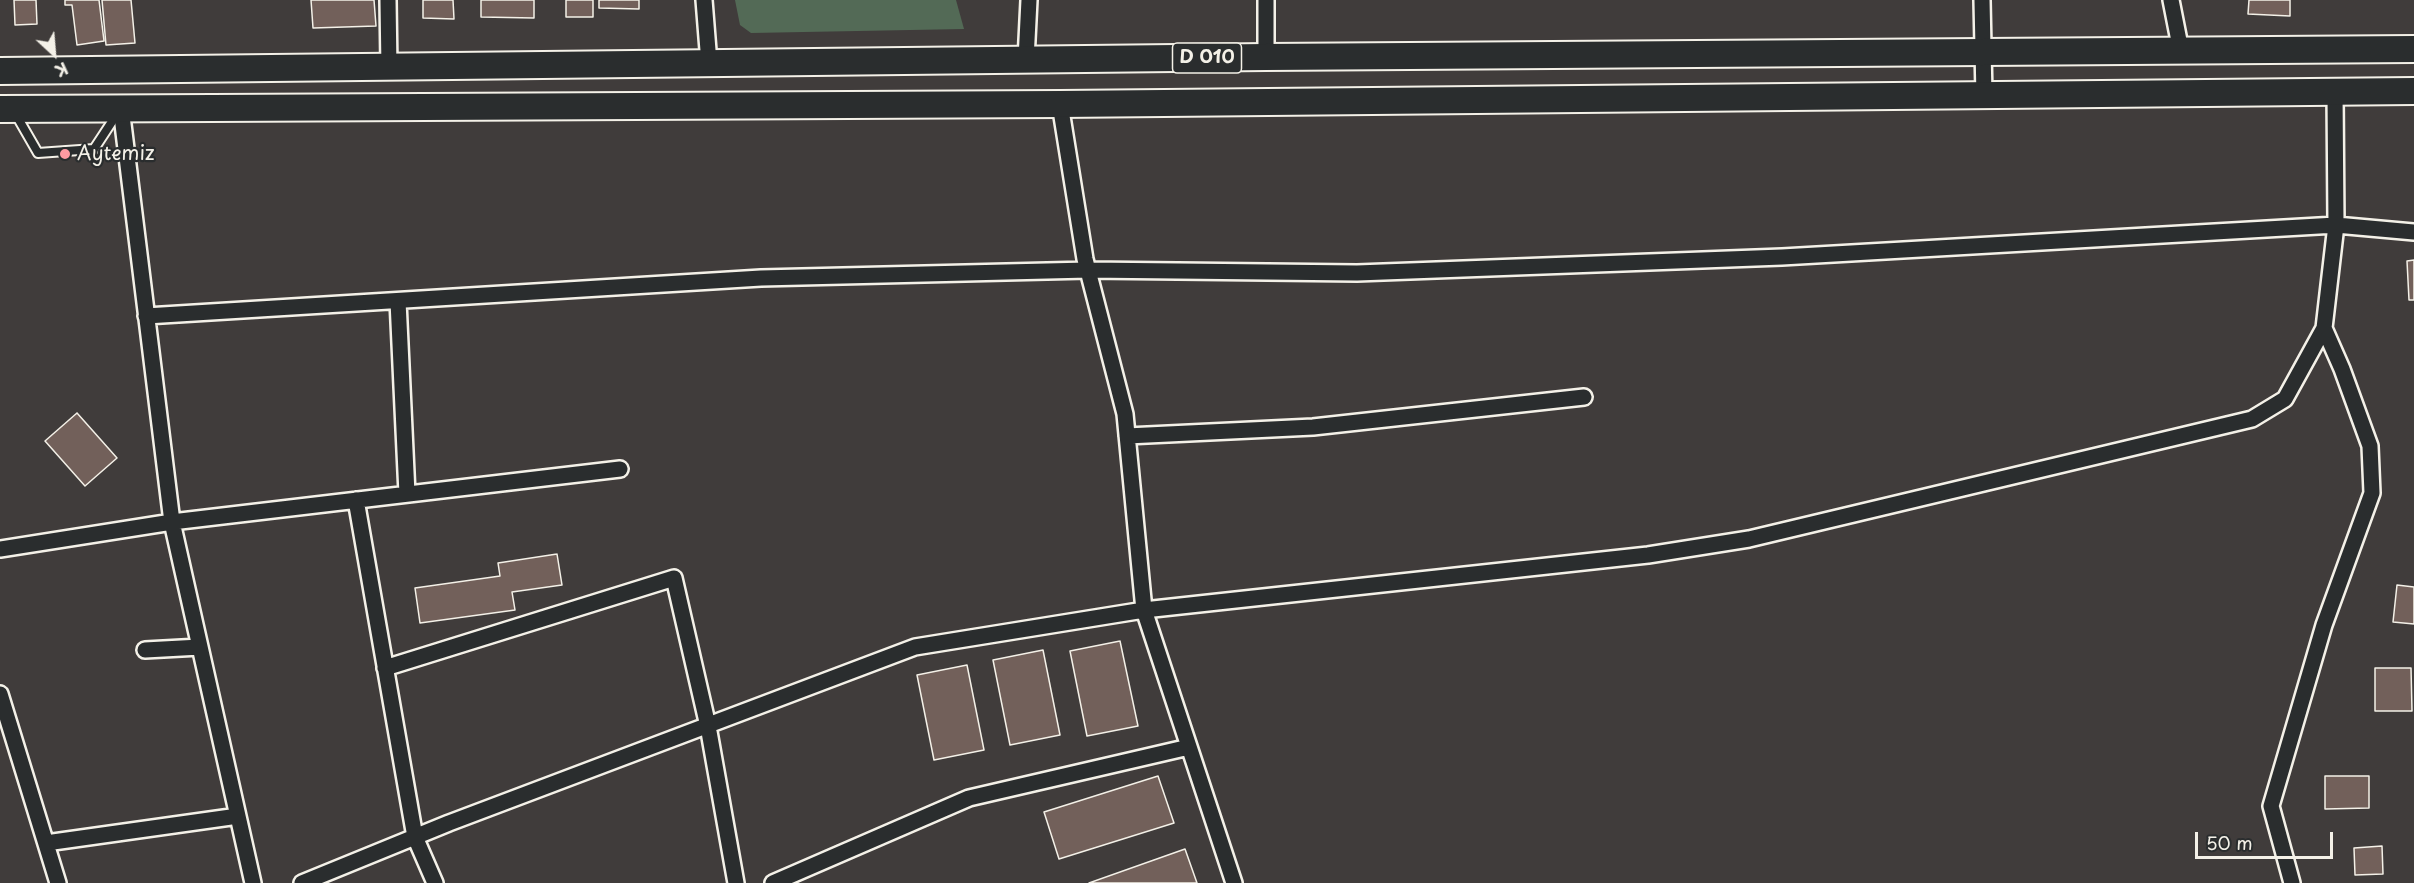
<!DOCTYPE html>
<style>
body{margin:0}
#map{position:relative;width:2414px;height:883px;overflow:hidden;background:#403c3b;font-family:"Playpen Sans",sans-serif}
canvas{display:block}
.north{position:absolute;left:24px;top:24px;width:60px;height:60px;-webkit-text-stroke:4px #2a2d2e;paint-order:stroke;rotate:154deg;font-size:16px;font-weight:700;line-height:24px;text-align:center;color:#f4f1e8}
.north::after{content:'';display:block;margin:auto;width:21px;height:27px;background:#f4f1e8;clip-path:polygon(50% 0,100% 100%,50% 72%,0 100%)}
.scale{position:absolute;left:2195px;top:832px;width:138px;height:27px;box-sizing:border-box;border:3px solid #f4f1e8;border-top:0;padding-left:8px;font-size:18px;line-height:21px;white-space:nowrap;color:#f4f1e8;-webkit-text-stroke:4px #2a2d2e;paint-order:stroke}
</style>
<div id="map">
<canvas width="2414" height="883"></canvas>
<div class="north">K</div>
<div class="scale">50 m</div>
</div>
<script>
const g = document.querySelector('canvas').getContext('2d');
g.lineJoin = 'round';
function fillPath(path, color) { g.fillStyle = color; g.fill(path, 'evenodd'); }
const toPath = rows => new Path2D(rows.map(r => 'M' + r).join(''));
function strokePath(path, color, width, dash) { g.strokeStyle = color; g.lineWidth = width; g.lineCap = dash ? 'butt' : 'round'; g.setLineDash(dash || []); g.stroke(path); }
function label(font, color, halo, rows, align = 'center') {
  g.font = font + ' "Playpen Sans",sans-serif'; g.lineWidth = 4.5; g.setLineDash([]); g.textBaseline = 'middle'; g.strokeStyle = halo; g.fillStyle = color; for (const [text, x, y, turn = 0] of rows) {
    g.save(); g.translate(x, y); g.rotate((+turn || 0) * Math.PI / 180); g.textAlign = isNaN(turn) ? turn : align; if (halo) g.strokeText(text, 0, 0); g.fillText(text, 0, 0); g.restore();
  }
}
const green = toPath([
 [735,0,956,0,964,29,751,33,740,25]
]);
const building = toPath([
 [14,0,36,0,37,24,15,25,14,0],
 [65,0,99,0,104,41,77,45,72,5,65,5,65,0],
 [102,0,131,0,135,43,106,45,102,0],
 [311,0,374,0,376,26,313,28,311,0],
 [423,0,453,0,454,19,423,18,423,0],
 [481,0,534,0,534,18,481,17,481,0],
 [566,0,593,0,593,17,566,17,566,0],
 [599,0,639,0,639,9,599,8,599,0],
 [2249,0,2290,0,2290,16,2248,14,2249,0],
 [2414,260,2414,300,2409,300,2407,261,2414,260],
 [77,413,117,458,85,486,45,441,77,413],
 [557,554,562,585,512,592,515,610,420,623,415,588,500,576,498,563,557,554],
 [2397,585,2414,587,2414,624,2393,622,2397,585],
 [1120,641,1138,726,1087,736,1070,651,1120,641],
 [1043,650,1060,735,1010,745,993,660,1043,650],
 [967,665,984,750,934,760,917,675,967,665],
 [2375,668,2411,668,2412,711,2375,711,2375,668],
 [1158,776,1174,823,1059,859,1044,812,1158,776],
 [2325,776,2369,776,2369,808,2325,809,2325,776],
 [2382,846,2383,874,2355,875,2354,848,2382,846],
 [1185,849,1197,883,1089,883,1185,849]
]);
const service = toPath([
 [15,113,38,153,94,149,117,114]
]);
const minor = toPath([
 [388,0,389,68],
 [704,0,709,63],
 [1982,0,1984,96],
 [2171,0,2181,51],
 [1266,57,1266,0],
 [1026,60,1029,0],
 [1060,104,1085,259,1125,414,1144,610,1234,883],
 [121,108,172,522,253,883],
 [398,301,407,494],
 [146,316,761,278,1088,270,1357,273,1782,257,2336,225,2414,232],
 [1127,436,1313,427,1584,397],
 [356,500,415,837,435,883],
 [0,549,172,522,620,469],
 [145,650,200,647],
 [385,668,674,578,708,726,736,883],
 [0,694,58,883],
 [46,843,238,816],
 [302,883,449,823,915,647,1144,610,1648,555,1749,539,2252,419,2285,399,2324,328],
 [773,883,969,798,1189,747],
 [2292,883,2271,806,2324,625,2372,493,2370,446,2342,369,2324,328,2336,225,2335,92]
]);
const trunk = toPath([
 [0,71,1266,57,2414,49],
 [0,109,1060,104,2414,91]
]);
const markers = [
 [65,154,6,"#ff9aa2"]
];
const shields = [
 [1207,58,69]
];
const shieldNames = [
 ["D 010",1207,58]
];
const poiNames = [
 ["Aytemiz",77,154]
];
fillPath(green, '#536a56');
fillPath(building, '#72605a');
strokePath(building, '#f4f1e8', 1.5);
strokePath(service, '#f4f1e8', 12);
strokePath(minor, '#f4f1e8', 20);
strokePath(trunk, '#f4f1e8', 30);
strokePath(service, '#2a2d2e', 8);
strokePath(minor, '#2a2d2e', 15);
strokePath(trunk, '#2a2d2e', 26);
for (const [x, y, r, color] of markers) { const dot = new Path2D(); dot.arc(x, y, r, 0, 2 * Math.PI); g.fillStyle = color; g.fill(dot); strokePath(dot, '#2a2d2e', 2); }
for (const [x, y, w] of shields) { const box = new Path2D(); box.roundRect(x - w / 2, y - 15, w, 30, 4.5); g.fillStyle = '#2a2d2e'; g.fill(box); strokePath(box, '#f4f1e8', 1.5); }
label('bold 18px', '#f4f1e8', null, shieldNames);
label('20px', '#f4f1e8', '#2a2d2e', poiNames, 'left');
</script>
